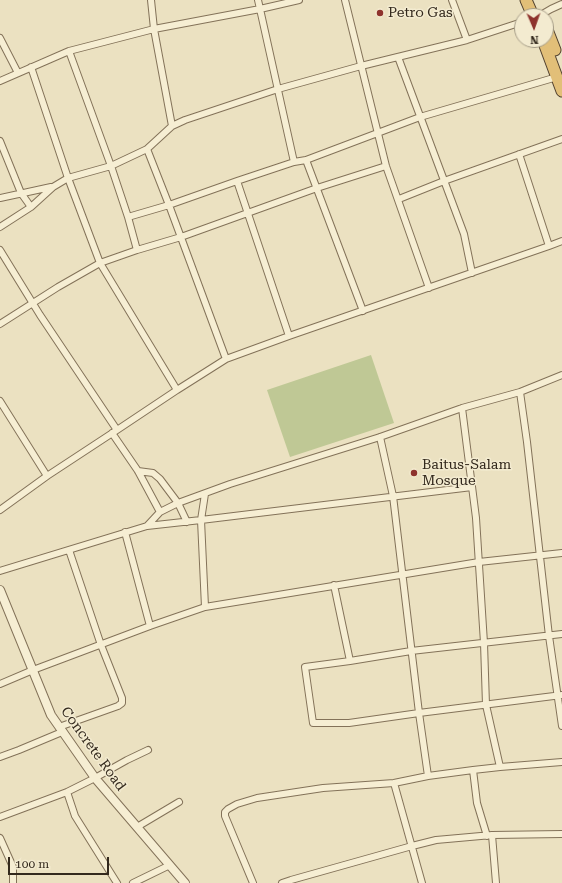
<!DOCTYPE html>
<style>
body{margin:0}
#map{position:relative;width:562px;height:883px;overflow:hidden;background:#ebe1c1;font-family:"Roboto Serif",serif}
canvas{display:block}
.north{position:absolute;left:514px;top:8px;width:40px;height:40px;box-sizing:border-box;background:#f3ebd0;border:1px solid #a69d88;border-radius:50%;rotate:178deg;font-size:11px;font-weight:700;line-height:16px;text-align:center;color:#33291d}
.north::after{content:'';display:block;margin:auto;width:14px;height:18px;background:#8e332d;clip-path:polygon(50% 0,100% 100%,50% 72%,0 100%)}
.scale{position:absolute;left:8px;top:857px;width:101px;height:18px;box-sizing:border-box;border:2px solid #33291d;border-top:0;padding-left:5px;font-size:12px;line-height:14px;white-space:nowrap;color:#33291d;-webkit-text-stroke:3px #f3ebd0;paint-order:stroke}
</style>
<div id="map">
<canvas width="562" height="883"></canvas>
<div class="north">N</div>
<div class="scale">100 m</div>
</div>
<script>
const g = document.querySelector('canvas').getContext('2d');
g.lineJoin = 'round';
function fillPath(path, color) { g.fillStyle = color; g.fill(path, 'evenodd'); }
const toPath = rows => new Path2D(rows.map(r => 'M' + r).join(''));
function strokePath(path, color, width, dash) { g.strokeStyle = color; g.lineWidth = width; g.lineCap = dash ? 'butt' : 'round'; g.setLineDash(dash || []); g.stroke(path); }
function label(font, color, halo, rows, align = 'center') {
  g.font = font + ' "Roboto Serif",serif'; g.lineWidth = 3; g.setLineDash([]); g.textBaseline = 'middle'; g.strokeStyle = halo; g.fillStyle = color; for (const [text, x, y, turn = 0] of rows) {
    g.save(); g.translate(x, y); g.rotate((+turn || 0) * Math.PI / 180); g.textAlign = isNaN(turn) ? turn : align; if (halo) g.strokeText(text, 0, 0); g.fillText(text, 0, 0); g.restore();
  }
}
const green = toPath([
 [371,355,394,423,290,457,267,390]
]);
const minor = toPath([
 [151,0,154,29,172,126],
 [258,0,294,162],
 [345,0,386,166,429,288],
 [452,0,467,40],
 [539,16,551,9,562,4],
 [0,38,18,73],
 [69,51,111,166,128,217,137,250],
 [398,57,464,234,472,273],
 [31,67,68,178,100,263,177,390],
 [0,81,69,51,154,29,260,9,299,0],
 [0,141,21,193,31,207],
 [147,149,169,205,226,359],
 [519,154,549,246],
 [306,160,363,311],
 [237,181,289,336],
 [0,198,51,187],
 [399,199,444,181,562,139],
 [128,217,169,205,237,181,294,162,306,160,420,117,557,77],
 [0,227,31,207,53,187,68,178,111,166,147,149,172,126,185,120,278,89,361,66,467,40,522,22],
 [0,250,40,315,117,430],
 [0,324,58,287,100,263,137,250,181,237,317,188,386,166],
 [520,392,527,442,549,636,562,726],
 [0,401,47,476],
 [462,408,476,518,484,643,486,705,500,767],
 [112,433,138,471,160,512],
 [380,437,393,496,419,713,428,776],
 [138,471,153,473,160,479,178,503,187,522],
 [205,494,201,520,205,607],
 [0,510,47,476,117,430,177,390,226,359,289,336,549,246,562,241],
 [147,526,201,520,472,487],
 [125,532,150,626],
 [0,571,147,526,160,512,178,503,230,484,380,437,462,408,520,392,562,375],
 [334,585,350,661],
 [562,634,411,651,350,661,305,667,313,723,349,723,419,713,562,695],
 [0,684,33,670,150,626,205,607,479,562,562,553],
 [59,727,118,706,122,703,122,698,101,645,69,550],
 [0,757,19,750,62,732],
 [473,770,477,803,487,836],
 [394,783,422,883],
 [67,792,75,816,117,883],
 [0,817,67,792,95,778,127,760,148,750],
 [137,827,179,802],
 [492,835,496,883],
 [0,838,13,867,13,883],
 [133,883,170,865],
 [253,883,225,816,225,812,228,809,237,804,257,798,323,788,394,783,428,776,473,770,500,767,562,762],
 [282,883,291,880,412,846,436,840,492,835,562,834]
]);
const tertiary = toPath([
 [0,590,51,715,95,778,185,883]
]);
const trunk = toPath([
 [526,0,533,16],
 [546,27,555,50],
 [543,40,562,91]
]);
const markers = [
 [380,13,4,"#8e332d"],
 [414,473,4,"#8e332d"]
];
const poiNames = [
 ["Petro Gas",388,13],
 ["Baitus-Salam",422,465],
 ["Mosque",422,481]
];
const streetNames = [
 ["Concrete Road",93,749,54]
];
fillPath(green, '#bfc895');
strokePath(minor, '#837259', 8);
strokePath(tertiary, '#837259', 10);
strokePath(trunk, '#51402e', 13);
strokePath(minor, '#f6eed3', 6);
strokePath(tertiary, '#f6eed3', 8);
strokePath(trunk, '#e2bf78', 11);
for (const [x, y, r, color] of markers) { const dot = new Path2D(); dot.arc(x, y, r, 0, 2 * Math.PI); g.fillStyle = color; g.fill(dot); strokePath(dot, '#f3ebd0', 1.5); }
label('14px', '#33291d', '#f3ebd0', poiNames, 'left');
label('14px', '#33291d', '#f3ebd0', streetNames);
</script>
